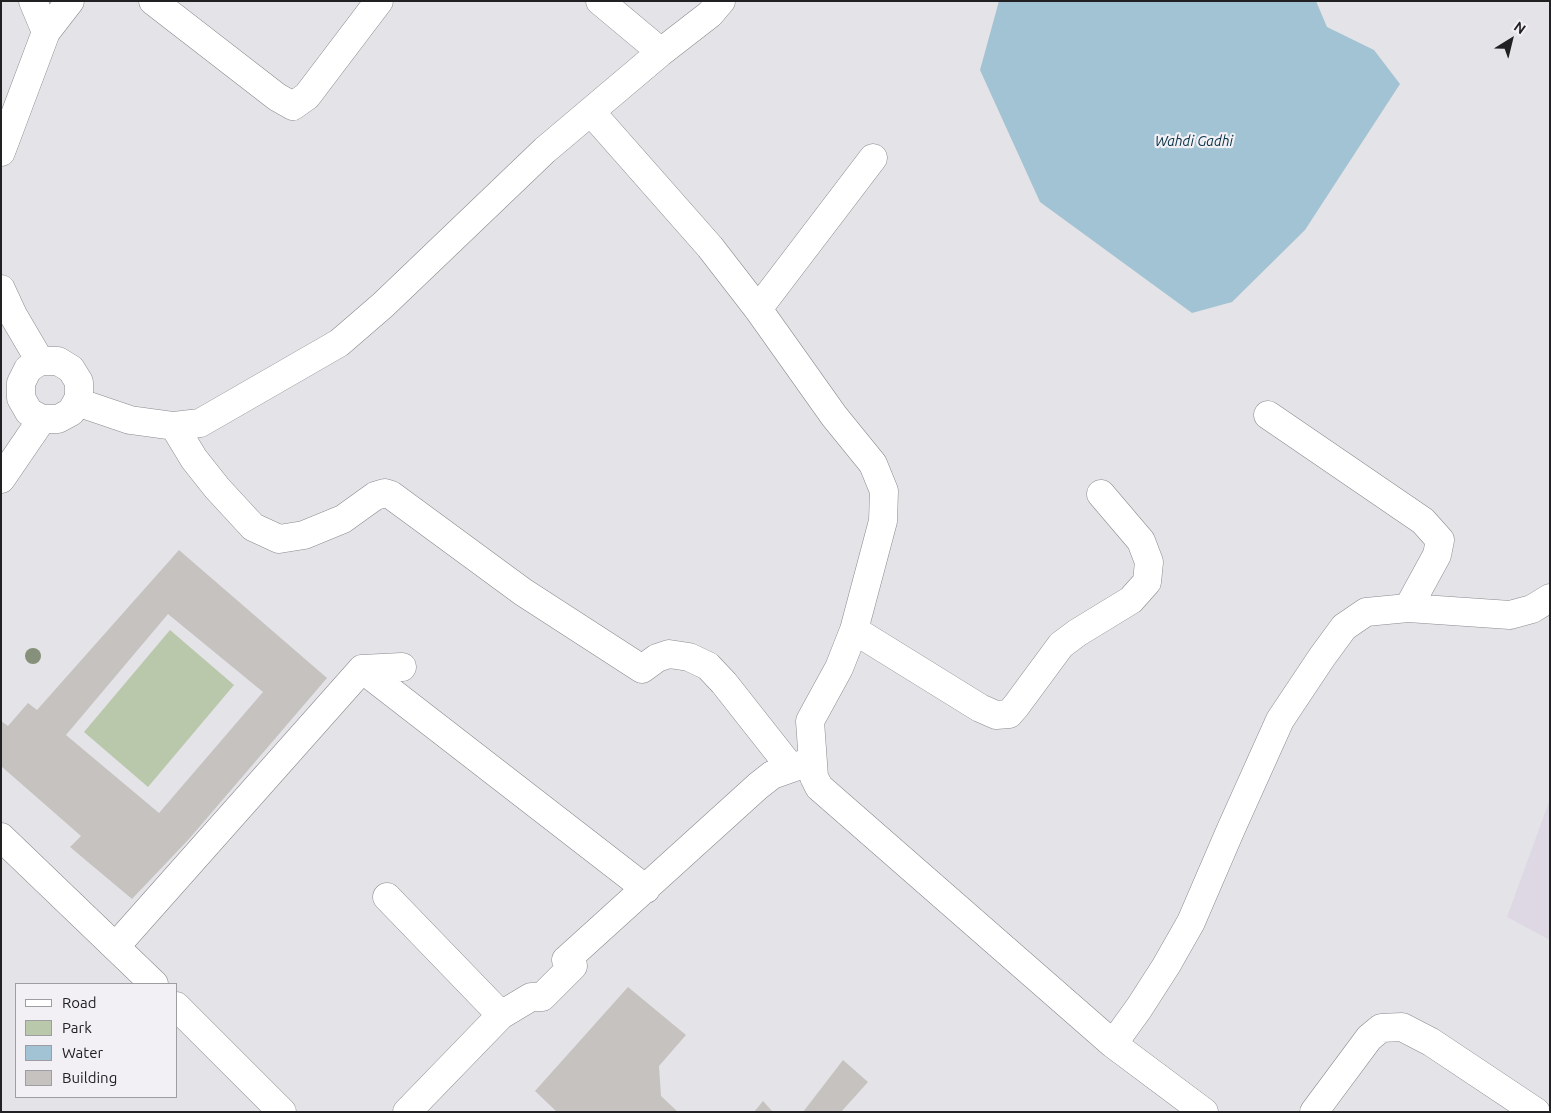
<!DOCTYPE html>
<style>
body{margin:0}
#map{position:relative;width:1551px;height:1113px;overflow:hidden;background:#e4e3e7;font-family:Ubuntu,sans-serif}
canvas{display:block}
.frame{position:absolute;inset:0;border:2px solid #212022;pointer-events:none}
.legend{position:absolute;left:15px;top:983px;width:162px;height:115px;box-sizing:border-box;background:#f2f0f5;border:1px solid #9e9da1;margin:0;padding:6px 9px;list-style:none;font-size:15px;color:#212022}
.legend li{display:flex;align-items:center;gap:10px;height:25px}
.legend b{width:25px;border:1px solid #9e9da1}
.north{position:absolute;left:1486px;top:15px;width:50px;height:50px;-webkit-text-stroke:4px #f2f0f5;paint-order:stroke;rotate:36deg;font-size:14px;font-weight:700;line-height:20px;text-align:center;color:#212022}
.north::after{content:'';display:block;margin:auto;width:18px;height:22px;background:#212022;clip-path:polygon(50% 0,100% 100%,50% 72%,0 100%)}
</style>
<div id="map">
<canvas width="1551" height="1113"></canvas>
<div class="frame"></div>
<ul class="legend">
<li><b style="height:6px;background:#fff"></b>Road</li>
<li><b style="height:14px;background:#b9c7ab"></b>Park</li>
<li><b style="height:14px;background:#a2c3d3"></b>Water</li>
<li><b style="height:14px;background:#c6c2bf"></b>Building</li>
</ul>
<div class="north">N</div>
</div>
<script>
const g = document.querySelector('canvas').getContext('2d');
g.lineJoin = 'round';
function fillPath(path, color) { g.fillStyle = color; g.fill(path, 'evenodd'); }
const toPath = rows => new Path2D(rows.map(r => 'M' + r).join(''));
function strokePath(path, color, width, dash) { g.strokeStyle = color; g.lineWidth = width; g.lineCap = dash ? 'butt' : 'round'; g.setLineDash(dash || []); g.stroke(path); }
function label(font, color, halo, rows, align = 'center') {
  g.font = font + ' Ubuntu,sans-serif'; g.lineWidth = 4.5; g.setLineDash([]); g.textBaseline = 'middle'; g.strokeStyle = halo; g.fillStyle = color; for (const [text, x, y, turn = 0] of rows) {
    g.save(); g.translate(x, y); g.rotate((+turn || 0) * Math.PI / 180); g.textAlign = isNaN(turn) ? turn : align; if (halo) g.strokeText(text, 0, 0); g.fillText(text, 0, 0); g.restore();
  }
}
const built = toPath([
 [1550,799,1550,940,1507,917]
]);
const green = toPath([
 [170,630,234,685,148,787,84,732]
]);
const water = toPath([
 [999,1,1316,1,1327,27,1374,50,1400,84,1305,230,1232,302,1192,313,1040,202,980,70]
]);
const building = toPath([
 [179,550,327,678,189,839,132,899,70,847,81,836,1,766,1,721,8,726,28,703,37,710],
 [168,614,263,692,159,813,66,735],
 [628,987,686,1035,659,1066,661,1096,678,1112,557,1112,535,1091],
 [843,1060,868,1082,841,1112,803,1112],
 [763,1101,773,1112,754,1112]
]);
const street = toPath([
 [153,1,277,97,293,106,307,96,379,1],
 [600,1,661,52],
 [46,32,70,1],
 [591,112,710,247,758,309,834,416,873,464,884,491,883,521,854,630,839,668,810,721,814,777,819,787,1113,1044,1204,1112],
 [1,152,46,32,33,1],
 [758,309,873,158],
 [77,402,130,420,174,426,200,423,339,343,383,305,545,150,661,52,710,14,721,1],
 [1268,415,1423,521,1440,540,1437,555,1408,608],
 [174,426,194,459,217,488,253,527,279,539,304,535,343,519,375,496,385,493,391,495,523,592,642,669,657,658,669,654,689,657,708,666,724,683,791,768],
 [854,630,980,708,996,715,1009,714,1016,706,1061,645,1077,633,1131,600,1147,582,1149,562,1141,541,1101,494],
 [362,669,646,889],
 [387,897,501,1015],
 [116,946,362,669,402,667],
 [1113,1044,1139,1008,1166,966,1191,922,1231,829,1280,720,1322,657,1344,627,1366,612,1408,608,1510,615,1532,609,1550,598],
 [407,1112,501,1015,531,997,542,997,573,966,566,960,758,786,772,775,806,763],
 [1314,1112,1369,1038,1381,1028,1402,1027,1431,1042,1536,1112]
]);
const secondary = toPath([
 [1,289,13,315,40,361],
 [40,361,58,361,71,369,79,382,79,398,71,412,58,419,42,419,29,412,21,398,21,383,28,369,40,361],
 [1,479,42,419],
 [1,837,154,984],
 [176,1006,282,1112]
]);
const trees = [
 [33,656]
];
const waterNames = [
 ["Wahdi Gadhi",1194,141]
];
fillPath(built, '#ddd8e4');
fillPath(green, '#b9c7ab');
fillPath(water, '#a2c3d3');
fillPath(building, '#c6c2bf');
strokePath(street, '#8b898e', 29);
strokePath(secondary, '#8b898e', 29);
strokePath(street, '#fff', 28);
strokePath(secondary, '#fff', 28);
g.fillStyle = '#86907a';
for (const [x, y] of trees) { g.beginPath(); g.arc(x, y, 8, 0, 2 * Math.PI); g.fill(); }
label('italic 14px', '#002e40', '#f2f0f5', waterNames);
</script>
